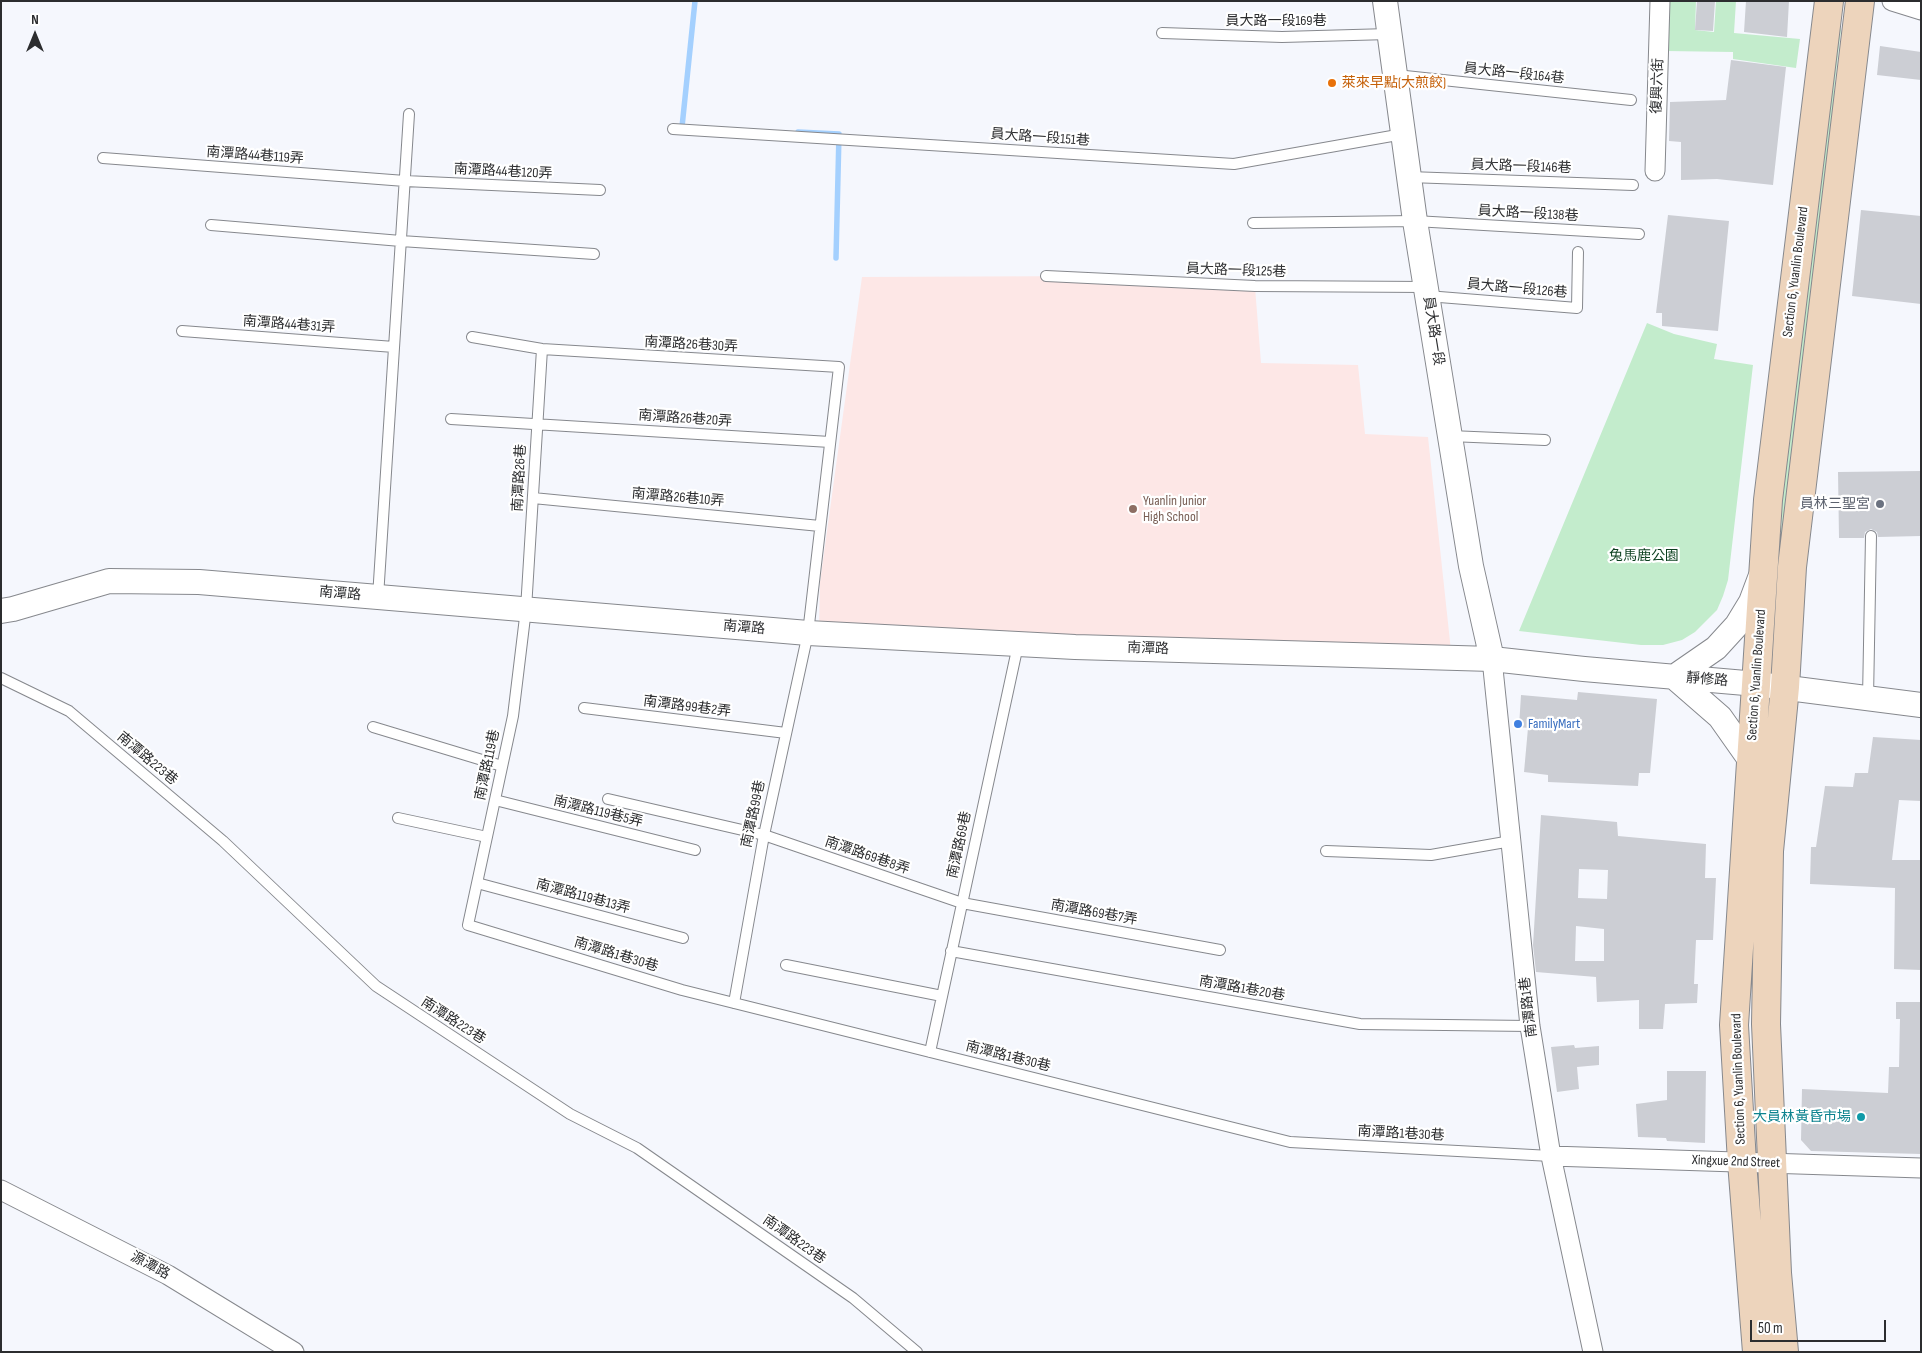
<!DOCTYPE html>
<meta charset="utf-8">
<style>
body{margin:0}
#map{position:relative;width:1922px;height:1353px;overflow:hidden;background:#f5f7fd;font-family:"Sofia Sans Condensed",sans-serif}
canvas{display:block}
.frame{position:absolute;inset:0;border:2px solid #2c2d2f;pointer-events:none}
.north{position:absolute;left:10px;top:10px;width:50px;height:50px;-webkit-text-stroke:4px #fff;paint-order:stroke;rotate:0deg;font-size:14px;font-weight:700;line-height:20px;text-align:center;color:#2c2d2f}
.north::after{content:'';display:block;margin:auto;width:18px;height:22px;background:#2c2d2f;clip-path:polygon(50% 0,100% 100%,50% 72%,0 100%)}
.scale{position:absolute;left:1750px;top:1320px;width:136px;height:22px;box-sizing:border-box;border:2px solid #2c2d2f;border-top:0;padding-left:6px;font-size:15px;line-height:18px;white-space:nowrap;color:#2c2d2f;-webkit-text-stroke:4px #fff;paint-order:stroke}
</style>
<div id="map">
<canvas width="1922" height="1353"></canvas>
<div class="frame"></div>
<div class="north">N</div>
<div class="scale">50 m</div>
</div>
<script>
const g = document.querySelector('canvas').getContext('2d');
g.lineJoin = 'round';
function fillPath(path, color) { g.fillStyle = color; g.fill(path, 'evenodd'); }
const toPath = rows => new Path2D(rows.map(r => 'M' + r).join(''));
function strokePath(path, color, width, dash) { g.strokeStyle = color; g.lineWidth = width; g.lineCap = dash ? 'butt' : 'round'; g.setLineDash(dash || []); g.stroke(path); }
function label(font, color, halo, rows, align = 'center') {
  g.font = font + ' "Sofia Sans Condensed","Noto Sans TC",sans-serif'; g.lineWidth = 4.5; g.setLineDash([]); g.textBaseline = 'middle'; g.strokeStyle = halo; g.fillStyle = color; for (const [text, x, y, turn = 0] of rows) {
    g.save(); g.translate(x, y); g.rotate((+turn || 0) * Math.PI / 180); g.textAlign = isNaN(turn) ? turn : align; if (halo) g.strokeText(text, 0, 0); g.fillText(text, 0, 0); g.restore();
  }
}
const education = toPath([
 [1093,276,1255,287,1261,363,1358,365,1365,434,1428,437,1452,660,819,629,820,582,862,277]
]);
const green = toPath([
 [1668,1,1696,1,1695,30,1714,32,1716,1,1736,1,1734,33,1800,39,1796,68,1733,59,1733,52,1666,51],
 [1840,27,1841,30,1835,82,1830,150,1789,470,1781,619,1775,640,1782,513,1781,479,1837,28],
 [1647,323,1674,334,1717,344,1714,359,1753,365,1728,580,1723,596,1717,610,1695,632,1682,640,1663,645,1641,645,1519,631]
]);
const stream = toPath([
 [686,127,682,127,695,1],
 [798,132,839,134,836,258]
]);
const building = toPath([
 [1697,1,1715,1,1713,31,1695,30],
 [1746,1,1789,1,1787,37,1744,32],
 [1880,46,1921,52,1921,80,1877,75],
 [1731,60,1786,67,1773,185,1717,179,1681,180,1681,142,1669,141,1670,102,1726,100],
 [1861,210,1921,216,1921,304,1852,296],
 [1668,215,1729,221,1718,331,1662,326,1662,313,1656,313],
 [1921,471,1921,536,1878,537,1877,532,1871,529,1865,532,1864,538,1839,538,1838,472],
 [1578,692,1657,699,1650,773,1639,773,1638,786,1548,782,1548,775,1524,772,1528,728,1519,727,1521,695,1577,700],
 [1873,737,1921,740,1921,801,1899,800,1892,860,1921,860,1921,970,1894,969,1895,888,1810,884,1811,847,1816,847,1825,786,1853,787,1855,773,1868,773],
 [1541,815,1617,822,1618,836,1706,844,1705,878,1716,878,1713,940,1696,940,1694,984,1698,984,1697,1003,1665,1004,1663,1029,1639,1029,1639,1000,1597,1002,1596,977,1536,972,1533,945],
 [1579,869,1608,870,1607,899,1578,898],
 [1576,926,1604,929,1604,961,1575,961],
 [1896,1002,1921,1002,1921,1154,1811,1151,1801,1140,1802,1089,1888,1093,1889,1067,1899,1067,1900,1019,1896,1019],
 [1574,1045,1575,1048,1599,1046,1599,1065,1577,1067,1579,1089,1557,1092,1551,1047],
 [1667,1071,1706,1071,1705,1143,1667,1141,1666,1138,1638,1137,1636,1104,1667,1100]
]);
const service = toPath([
 [1162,33,1282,37,1389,34],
 [1396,75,1631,100],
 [673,129,1234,164,1403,134],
 [103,158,405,181,600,190],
 [1409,177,1633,185],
 [1253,223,1415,221,1639,234],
 [211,225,401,241,594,254],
 [1046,276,1255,286,1426,287],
 [1427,296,1577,308,1578,252],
 [182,331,394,347],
 [472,337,542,349,839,367,808,633,764,835,734,1003],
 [542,349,526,609,513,716,468,925,682,990,1290,1142,1551,1156],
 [451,419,830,442],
 [1450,436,1545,440],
 [533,498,820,526],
 [378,597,409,114],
 [1,678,69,711,223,841,376,986,570,1114,637,1148,853,1298,917,1352],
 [1868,698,1871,536],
 [584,708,786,733],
 [373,727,502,766],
 [608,799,764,835,962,903,1220,950],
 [495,800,695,850],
 [398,818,487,837],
 [1326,851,1431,855,1511,841],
 [477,883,683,938],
 [951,951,1360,1024,1530,1026],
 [786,965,942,996],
 [930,1052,1018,645]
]);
const minor = toPath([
 [1892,1,1921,10],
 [1655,171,1660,1],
 [1492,659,1530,1026,1551,1156,1593,1352],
 [1551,1156,1921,1168],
 [1,1190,168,1275,294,1352]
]);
const tertiary = toPath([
 [1385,1,1415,221,1471,566,1492,659],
 [1,611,13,609,109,581,199,582,808,633,1075,647,1492,659,1584,669,1757,684,1921,705],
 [1751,761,1720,717,1674,677,1716,648,1737,625,1751,602,1760,578]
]);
const secondary = toPath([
 [1757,1352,1742,1162,1734,1025,1768,500,1829,1],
 [1784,1352,1777,1273,1766,1024,1769,851,1785,687,1792,567,1860,1]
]);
const markers = [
 [1332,83,5,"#e8710a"],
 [1880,504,5,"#6b7280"],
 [1133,509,5,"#8d6e63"],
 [1518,724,5,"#3f7fe0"],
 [1861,1117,5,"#0f9aa8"]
];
const streetNames = [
 ["員大路一段169巷",1276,21],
 ["員大路一段164巷",1514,74,6],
 ["復興六街",1658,86,-88],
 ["員大路一段151巷",1040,138,4],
 ["南潭路44巷119弄",255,156,4],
 ["員大路一段146巷",1521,167,2],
 ["南潭路44巷120弄",503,172,3],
 ["員大路一段138巷",1528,214,3],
 ["員大路一段125巷",1236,271,2],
 ["Section 6, Yuanlin Boulevard",1796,272,-83],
 ["員大路一段126巷",1517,289,5],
 ["南潭路44巷31弄",289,325,4],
 ["員大路一段",1433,331,81],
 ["南潭路26巷30弄",691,345,3],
 ["南潭路26巷20弄",685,419,4],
 ["南潭路26巷",520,478,-87],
 ["南潭路26巷10弄",678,498,5],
 ["南潭路",340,594,5],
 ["南潭路",744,628,5],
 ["南潭路",1148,649,2],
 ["Section 6, Yuanlin Boulevard",1757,675,-86],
 ["靜修路",1707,680,5],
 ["南潭路99巷2弄",687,707,7],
 ["南潭路223巷",147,759,40],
 ["南潭路119巷",488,765,-78],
 ["南潭路119巷5弄",598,812,14],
 ["南潭路99巷",754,814,-78],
 ["南潭路69巷",960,845,-78],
 ["南潭路69巷8弄",867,856,19],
 ["南潭路119巷13弄",583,897,15],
 ["南潭路69巷7弄",1094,913,10],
 ["南潭路1巷30巷",616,955,17],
 ["南潭路1巷20巷",1242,989,10],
 ["南潭路1巷",1529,1007,-97],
 ["南潭路223巷",453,1021,33],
 ["南潭路1巷30巷",1008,1057,14],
 ["Section 6, Yuanlin Boulevard",1739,1079,-92],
 ["南潭路1巷30巷",1401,1134,3],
 ["Xingxue 2nd Street",1736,1162,2],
 ["南潭路223巷",794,1240,35],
 ["源潭路",150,1266,28]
];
const foodNames = [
 ["萊來早點(大煎餃)",1342,83]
];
const educationNames = [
 ["Yuanlin Junior",1143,501],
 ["High School",1143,517]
];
const worshipNames = [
 ["員林三聖宮",1870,504]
];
const parkNames = [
 ["兔馬鹿公園",1644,556]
];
const shopNames = [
 ["FamilyMart",1528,724]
];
const cultureNames = [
 ["大員林黃昏市場",1851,1117]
];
fillPath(education, '#fde7e6');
fillPath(green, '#c3eccc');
strokePath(stream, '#a4d0fe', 5.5);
fillPath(building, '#ccced4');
strokePath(service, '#86888d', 12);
strokePath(minor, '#86888d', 21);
strokePath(tertiary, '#86888d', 26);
strokePath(secondary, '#86888d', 30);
strokePath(service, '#fff', 10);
strokePath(minor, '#fff', 19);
strokePath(tertiary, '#fff', 24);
strokePath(secondary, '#edd4bc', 28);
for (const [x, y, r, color] of markers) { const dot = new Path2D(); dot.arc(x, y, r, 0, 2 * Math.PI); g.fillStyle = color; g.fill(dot); strokePath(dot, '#fff', 2); }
label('14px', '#2c2d2f', '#fff', streetNames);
label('14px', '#c56008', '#fff', foodNames, 'left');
label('14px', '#785e54', '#fff', educationNames, 'left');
label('14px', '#5b616d', '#fff', worshipNames, 'right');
label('14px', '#0b3f1e', '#fff', parkNames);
label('14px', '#366cbe', '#fff', shopNames, 'left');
label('14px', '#0d838f', '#fff', cultureNames, 'right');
</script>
